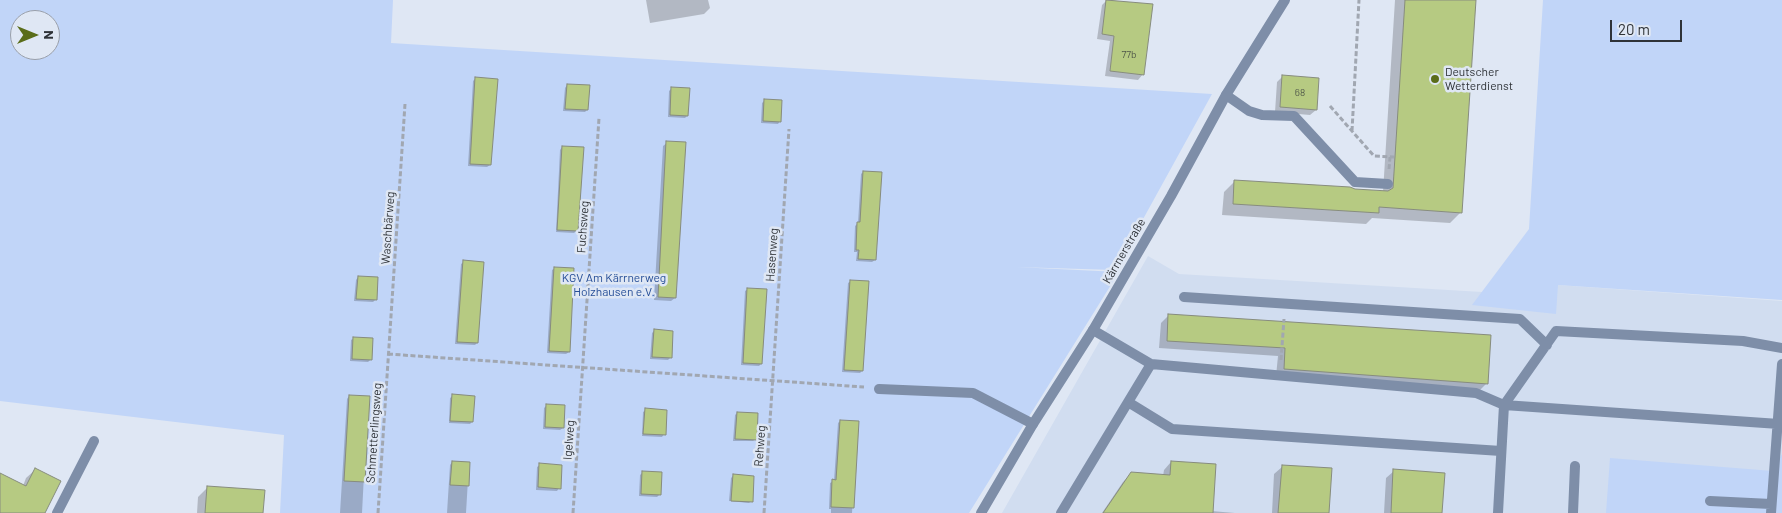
<!DOCTYPE html>
<meta charset="utf-8">
<style>
body{margin:0}
#map{position:relative;width:1782px;height:513px;overflow:hidden;background:#dfe7f4;font-family:Barlow,sans-serif}
canvas{display:block}
.north{position:absolute;left:10px;top:10px;width:50px;height:50px;box-sizing:border-box;background:#dfe7f4;border:1px solid #999fa9;border-radius:50%;rotate:90deg;font-size:14px;font-weight:700;line-height:20px;text-align:center;color:#2f3338}
.north::after{content:'';display:block;margin:auto;width:18px;height:22px;background:#5a6d1a;clip-path:polygon(50% 0,100% 100%,50% 72%,0 100%)}
.scale{position:absolute;left:1610px;top:20px;width:72px;height:22px;box-sizing:border-box;border:2px solid #2f3338;border-top:0;padding-left:6px;font-size:15px;line-height:18px;white-space:nowrap;color:#2f3338;-webkit-text-stroke:4px #dfe7f4;paint-order:stroke}
</style>
<div id="map">
<canvas width="1782" height="513"></canvas>
<div class="north">N</div>
<div class="scale">20 m</div>
</div>
<script>
const g = document.querySelector('canvas').getContext('2d');
g.lineJoin = 'round';
function fillPath(path, color) { g.fillStyle = color; g.fill(path, 'evenodd'); }
const toPath = rows => new Path2D(rows.map(r => 'M' + r).join(''));
function strokePath(path, color, width, dash) { g.strokeStyle = color; g.lineWidth = width; g.lineCap = dash ? 'butt' : 'round'; g.setLineDash(dash || []); g.stroke(path); }
function label(font, color, halo, rows, align = 'center') {
  g.font = font + ' Barlow,sans-serif'; g.lineWidth = 5; g.setLineDash([]); g.textBaseline = 'middle'; g.strokeStyle = halo; g.fillStyle = color; for (const [text, x, y, turn = 0] of rows) {
    g.save(); g.translate(x, y); g.rotate((+turn || 0) * Math.PI / 180); g.textAlign = isNaN(turn) ? turn : align; if (halo) g.strokeText(text, 0, 0); g.fillText(text, 0, 0); g.restore();
  }
}
const built = toPath([
 [1148,256,1179,274,1482,292,1558,285,1782,301,1782,513,1002,513]
]);
const green = toPath([
 [0,0,393,0,391,43,1212,94,1115,270,1016,267,1119,272,969,513,280,513,284,435,0,401],
 [20,20,50,20,50,50,20,50],
 [1543,0,1782,0,1782,300,1558,285,1556,314,1472,305,1529,229],
 [1782,454,1782,513,1606,513,1610,458,1773,471]
]);
const shadow = toPath([
 [646,0,708,0,710,8,704,14,650,23],
 [1107,0,1134,3,1143,74,1138,80,1105,76,1110,41,1097,39,1102,5],
 [1395,0,1475,0,1461,212,1450,223,1372,218,1366,224,1222,215,1224,192,1235,181,1383,192],
 [1283,76,1318,79,1316,110,1310,115,1275,112,1277,82],
 [475,79,490,165,487,167,468,166,473,81],
 [567,85,587,110,585,112,563,111,565,88],
 [672,88,687,116,685,118,668,117,669,91],
 [765,100,780,121,778,124,761,123,762,103],
 [667,143,675,298,671,301,654,300,663,146],
 [562,147,577,230,574,233,556,232,560,150],
 [863,172,875,260,872,262,856,261,857,252,854,252,855,226,858,223,861,174],
 [464,262,477,343,475,345,455,344,461,264],
 [555,268,569,352,566,354,547,353,552,270],
 [358,277,376,299,373,302,354,301,356,280],
 [851,281,862,371,860,373,842,372,848,283],
 [748,289,761,364,759,366,741,365,745,291],
 [1169,315,1487,383,1479,391,1276,376,1278,356,1159,348,1161,323],
 [654,331,670,358,668,360,650,359,652,333],
 [354,338,371,359,368,362,350,361,351,340],
 [349,396,368,398,362,513,340,513,347,399],
 [453,396,472,422,470,424,449,423,450,398],
 [547,405,564,406,563,428,560,430,543,429,544,408],
 [646,410,664,434,662,437,642,436,643,412],
 [737,413,756,439,753,441,733,441,735,415],
 [840,421,858,422,852,513,831,513,831,509,829,509,830,483,834,481,838,423],
 [452,462,469,463,466,513,447,513,450,465],
 [1171,462,1211,511,1235,513,1102,513,1123,482,1131,474,1163,476,1164,470],
 [540,465,559,488,557,491,536,490,537,467],
 [1282,467,1327,513,1272,513,1274,474],
 [35,470,44,513,0,513,0,475,23,486,26,478],
 [1394,471,1441,513,1384,513,1386,478],
 [643,472,660,494,657,497,639,496,640,475],
 [733,476,752,500,749,503,729,501,731,478],
 [207,488,262,513,197,513,198,497]
]);
const building = toPath([
 [1106,0,1153,4,1144,75,1110,71,1114,36,1102,34,1106,0],
 [1405,0,1476,0,1462,213,1379,207,1379,213,1233,204,1234,180,1350,187,1355,189,1388,191,1393,188,1405,0],
 [1282,75,1319,78,1317,110,1280,107,1282,75],
 [475,77,498,79,491,165,470,164,475,77],
 [567,84,590,85,588,110,565,109,567,84],
 [671,87,690,88,688,116,670,115,671,87],
 [764,99,782,100,781,122,763,121,764,99],
 [666,141,686,142,676,298,658,297,666,141],
 [562,146,584,147,578,231,557,230,562,146],
 [863,171,882,172,876,260,858,259,859,250,856,250,857,222,860,222,863,171],
 [463,260,484,262,478,343,457,342,463,260],
 [554,267,574,268,570,352,549,351,554,267],
 [358,276,378,277,377,300,356,299,358,276],
 [850,280,869,281,863,371,844,370,850,280],
 [747,288,767,289,762,364,743,363,747,288],
 [1168,314,1491,335,1488,384,1284,369,1285,348,1167,341,1168,314],
 [654,329,673,331,672,358,652,357,654,329],
 [353,337,373,338,372,360,352,359,353,337],
 [452,394,475,396,473,422,450,421,452,394],
 [349,395,370,396,365,482,344,481,349,395],
 [546,404,565,405,564,428,545,427,546,404],
 [645,408,667,410,666,435,643,434,645,408],
 [737,412,758,413,757,440,735,439,737,412],
 [840,420,859,421,854,508,831,507,832,479,836,480,840,420],
 [452,461,470,462,469,486,450,485,452,461],
 [1171,461,1216,464,1213,513,1103,513,1131,472,1170,475,1171,461],
 [539,463,562,465,561,489,538,487,539,463],
 [1282,465,1332,468,1329,513,1278,513,1282,465],
 [35,468,61,481,45,513,0,513,0,473,26,486,35,468],
 [1393,469,1445,473,1442,513,1391,513,1393,469],
 [642,471,662,472,661,495,641,494,642,471],
 [733,474,754,476,753,502,731,501,733,474],
 [207,486,265,490,263,513,205,513,207,486]
]);
const path = toPath([
 [1330,106,1374,156,1394,157],
 [1352,131,1359,0],
 [1389,169,1390,157],
 [388,354,864,387],
 [1281,360,1284,319],
 [378,513,405,104],
 [573,513,599,118],
 [764,513,789,129]
]);
const lane = toPath([
 [1226,95,1249,111,1262,115,1294,116,1355,182,1388,184],
 [1184,297,1520,319,1547,345],
 [1093,330,1151,364,1476,393,1504,405,1779,424,1782,426],
 [879,389,973,393,1033,424],
 [1128,402,1172,429,1501,451],
 [1710,501,1771,504],
 [57,513,94,441],
 [1061,513,1151,364],
 [1498,513,1504,405,1556,331,1743,341,1782,348],
 [1573,513,1575,466],
 [1771,513,1782,364]
]);
const street = toPath([
 [981,513,1033,424,1093,330,1171,196,1226,95,1285,0]
]);
const markers = [
 [1435,79,5,"#5a6d1a"]
];
const numberNames = [
 ["77b",1129,55],
 ["68",1300,93]
];
const poiNames = [
 ["Deutscher",1445,72],
 ["Wetterdienst",1445,86]
];
const streetNames = [
 ["Fuchsweg",583,227,-86],
 ["Waschbärweg",388,228,-86],
 ["Kärrnerstraße",1124,251,-60],
 ["Hasenweg",772,255,-86],
 ["Schmetterlingsweg",374,433,-86],
 ["Igelweg",569,440,-86],
 ["Rehweg",760,446,-86]
];
const parkNames = [
 ["KGV Am Kärrnerweg",614,278],
 ["Holzhausen e.V.",614,292]
];
fillPath(built, '#d1ddf0');
fillPath(green, '#c1d5f8');
fillPath(shadow, '#0003');
fillPath(building, '#b6ca82');
strokePath(building, '#878c7e', 1);
strokePath(path, '#a1a7b1', 3, [5, 2.5]);
strokePath(lane, '#7e8ea8', 10);
strokePath(street, '#7e8ea8', 10);
for (const [x, y, r, color] of markers) { const dot = new Path2D(); dot.arc(x, y, r, 0, 2 * Math.PI); g.fillStyle = color; g.fill(dot); strokePath(dot, '#dfe7f4', 2); }
label('10px', '#51594a', null, numberNames);
label('12px', '#2f3338', '#dfe7f4', poiNames, 'left');
label('12px', '#2f3338', '#dfe7f4', streetNames);
label('12px', '#274f98', '#dfe7f4', parkNames);
</script>
